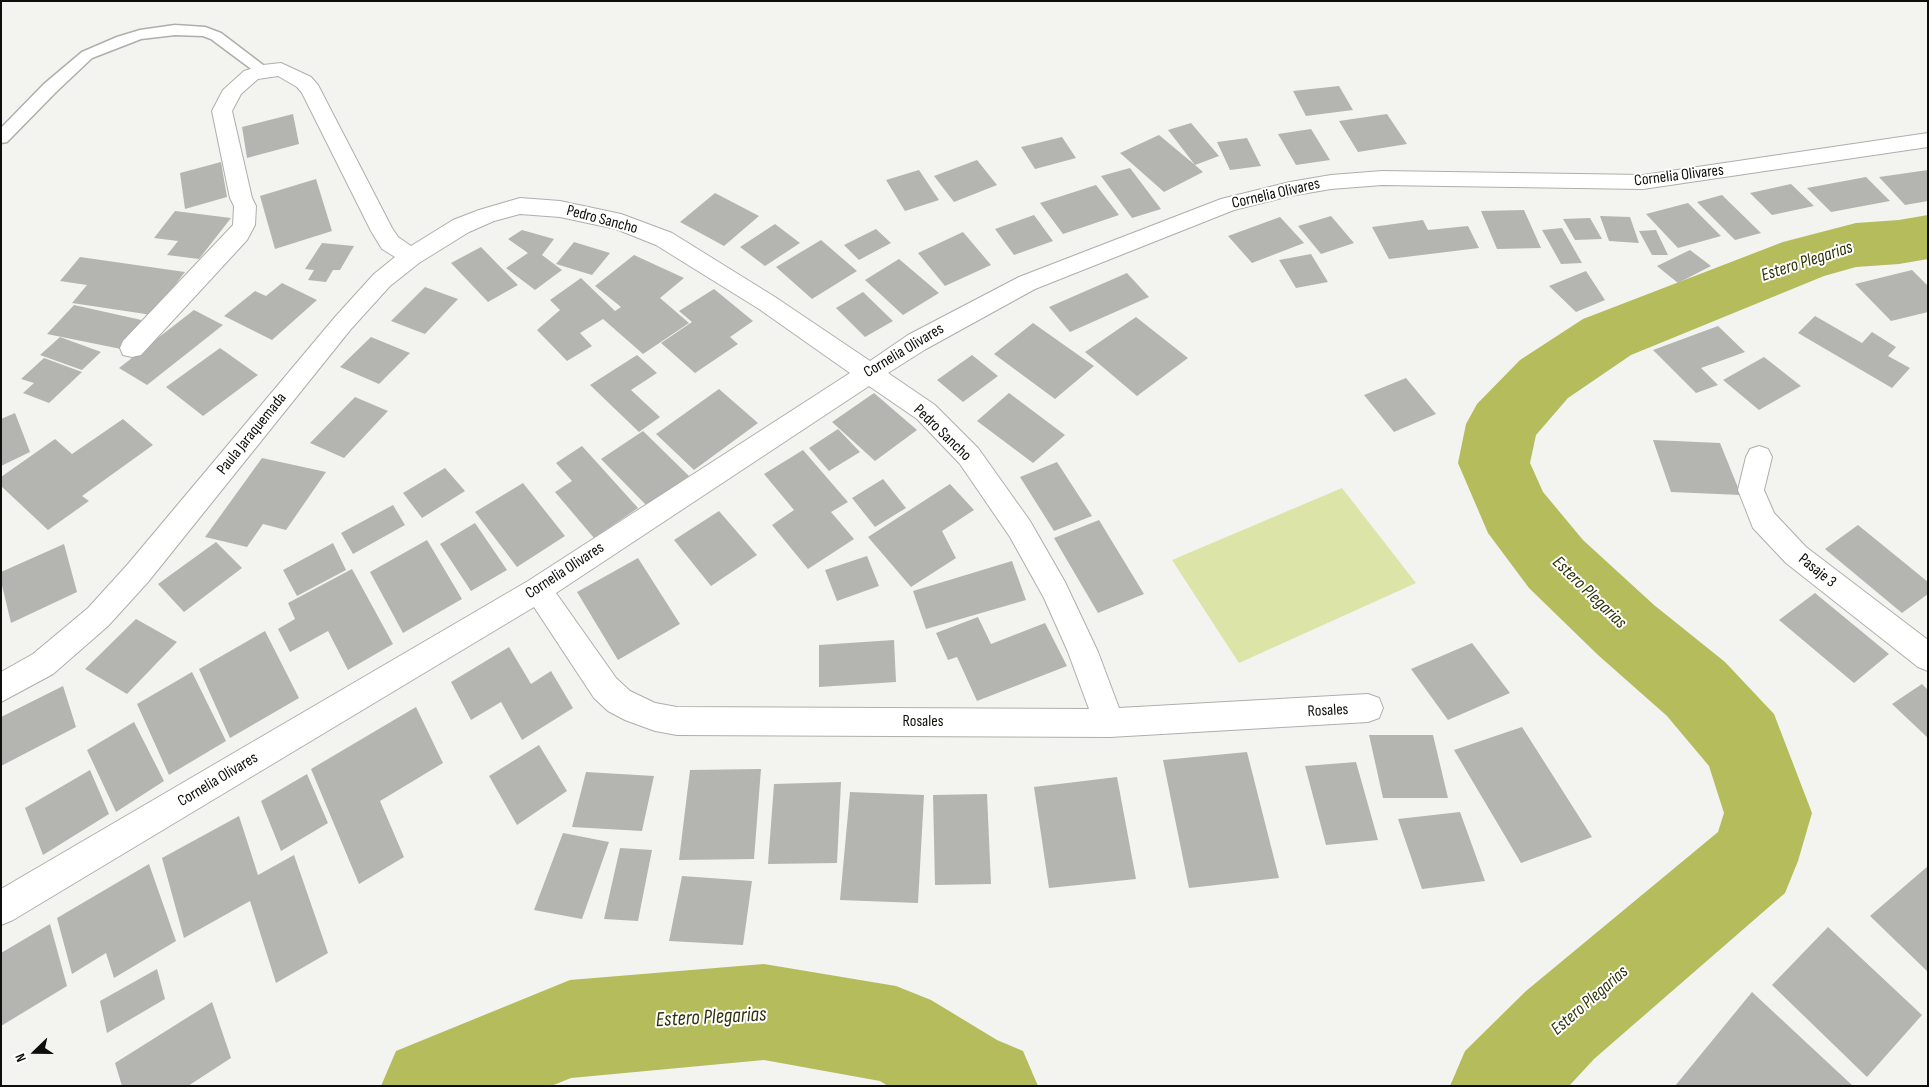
<!DOCTYPE html>
<style>
body{margin:0}
#map{position:relative;width:1929px;height:1087px;overflow:hidden;background:#f3f3f0;font-family:"Sofia Sans Condensed",sans-serif}
canvas{display:block}
.frame{position:absolute;inset:0;border:2px solid #0e0e0d;pointer-events:none}
.north{position:absolute;left:10px;top:1027px;width:50px;height:50px;-webkit-text-stroke:4px #fffffe;paint-order:stroke;rotate:248deg;font-size:14px;font-weight:700;line-height:20px;text-align:center;color:#0e0e0d}
.north::after{content:'';display:block;margin:auto;width:18px;height:22px;background:#0e0e0d;clip-path:polygon(50% 0,100% 100%,50% 72%,0 100%)}
</style>
<div id="map">
<canvas width="1929" height="1087"></canvas>
<div class="frame"></div>
<div class="north">N</div>
</div>
<script>
const g = document.querySelector('canvas').getContext('2d');
g.lineJoin = 'round';
function fillPath(path, color) { g.fillStyle = color; g.fill(path, 'evenodd'); }
const toPath = rows => new Path2D(rows.map(r => 'M' + r).join(''));
function strokePath(path, color, width, dash) { g.strokeStyle = color; g.lineWidth = width; g.lineCap = dash ? 'butt' : 'round'; g.setLineDash(dash || []); g.stroke(path); }
function label(font, color, halo, rows, align = 'center') {
  g.font = font + ' "Sofia Sans Condensed",sans-serif'; g.lineWidth = 4; g.setLineDash([]); g.textBaseline = 'middle'; g.strokeStyle = halo; g.fillStyle = color; for (const [text, x, y, turn = 0] of rows) {
    g.save(); g.translate(x, y); g.rotate((+turn || 0) * Math.PI / 180); g.textAlign = isNaN(turn) ? turn : align; if (halo) g.strokeText(text, 0, 0); g.fillText(text, 0, 0); g.restore();
  }
}
const green = toPath([
 [1342,488,1416,583,1239,663,1172,560]
]);
const river = toPath([
 [1928,215,1928,259,1899,264,1856,267,1824,276,1631,355,1568,398,1536,435,1530,463,1543,492,1583,540,1654,605,1725,662,1774,714,1812,813,1798,861,1785,893,1594,1059,1569,1086,1450,1086,1465,1051,1526,991,1718,832,1724,813,1709,766,1667,716,1598,655,1529,588,1488,533,1458,463,1466,424,1477,404,1520,360,1583,319,1783,242,1856,223,1899,220,1928,215],
 [764,964,896,986,931,1000,997,1040,1023,1051,1038,1086,888,1086,880,1081,764,1060,571,1078,551,1086,381,1086,396,1051,570,980,764,964]
]);
const building = toPath([
 [1339,86,1353,110,1306,116,1293,91],
 [293,114,299,144,247,158,242,127],
 [1387,114,1407,144,1358,152,1339,121],
 [1191,123,1219,156,1195,165,1203,172,1164,192,1120,153,1159,135,1195,165,1168,130],
 [1311,129,1330,160,1296,165,1278,134],
 [1062,137,1076,158,1035,169,1021,147],
 [1247,138,1261,166,1230,170,1217,142],
 [977,160,997,185,954,202,934,176],
 [221,162,227,197,185,209,180,173],
 [1130,168,1161,209,1132,218,1101,176],
 [919,170,939,200,905,211,886,180],
 [1928,170,1928,201,1905,205,1879,177],
 [1866,177,1890,201,1831,212,1807,188],
 [316,179,332,231,275,249,260,196],
 [1791,184,1814,206,1772,215,1750,193],
 [1096,185,1119,215,1063,234,1040,203],
 [715,193,759,216,724,246,680,222],
 [1722,195,1761,233,1735,240,1697,202],
 [1688,203,1721,236,1678,248,1646,214],
 [1524,210,1541,248,1497,249,1481,211],
 [175,211,231,218,199,259,167,255,178,241,154,238],
 [1034,215,1053,241,1014,255,995,229],
 [1331,216,1354,243,1321,254,1298,226],
 [1600,216,1630,217,1639,243,1609,241],
 [1280,217,1304,243,1252,263,1228,236],
 [1590,218,1602,239,1575,240,1563,219],
 [1423,220,1428,230,1468,226,1479,248,1389,259,1372,227],
 [775,224,800,243,765,266,740,247],
 [1562,228,1582,263,1561,264,1542,230],
 [876,229,891,243,859,260,844,245],
 [522,230,554,239,542,255,562,270,535,290,506,268,528,253,508,239],
 [1656,230,1668,255,1652,255,1639,231],
 [963,232,991,265,945,286,918,253],
 [821,240,857,271,812,299,776,267],
 [574,242,610,253,592,275,556,264],
 [322,243,354,246,340,270,333,270,326,282,308,280,314,270,305,269],
 [481,247,518,285,488,302,451,263],
 [1690,250,1711,266,1678,283,1657,266],
 [1311,254,1328,282,1296,288,1279,260],
 [634,255,684,278,660,298,689,323,643,354,603,319,580,333,592,346,567,361,537,330,560,310,550,300,581,278,615,311,621,307,595,286],
 [80,257,185,272,152,315,72,303,87,285,60,281],
 [899,259,939,293,903,315,865,280],
 [1912,270,1928,286,1928,312,1891,321,1855,284],
 [1586,271,1605,300,1576,312,1549,286],
 [1127,273,1149,297,1070,332,1049,307],
 [282,283,317,300,272,340,224,316,255,291,266,296],
 [425,287,458,299,425,334,391,321],
 [714,289,753,321,730,337,738,344,695,373,661,343,692,322,679,311],
 [863,292,893,321,865,337,836,308],
 [74,305,146,321,121,349,47,334],
 [194,310,223,325,147,385,119,368],
 [1815,316,1862,343,1872,332,1896,347,1888,356,1910,368,1892,388,1798,333],
 [1136,317,1188,358,1137,396,1085,352],
 [1033,323,1094,366,1055,399,994,354],
 [1718,326,1745,352,1701,368,1718,385,1696,393,1653,350],
 [60,337,101,352,82,370,40,355],
 [371,337,410,353,379,384,340,367],
 [220,348,258,375,203,416,166,387],
 [637,355,657,373,631,390,660,417,639,432,590,385],
 [972,355,998,376,963,402,937,380],
 [1764,357,1801,386,1759,410,1723,380],
 [44,358,82,372,49,403,23,393,34,383,21,379],
 [1406,378,1436,414,1394,432,1364,395],
 [719,389,758,423,694,470,656,434],
 [874,393,917,430,875,461,832,422],
 [1009,393,1065,435,1033,463,977,421],
 [355,397,388,411,344,458,310,443],
 [15,413,30,452,1,466,1,419],
 [123,419,153,445,82,496,89,501,48,530,1,486,1,477,55,439,72,454],
 [838,429,860,452,829,471,809,448],
 [643,431,689,476,647,506,601,459],
 [1653,440,1720,443,1741,495,1671,492],
 [582,446,638,508,594,538,555,492,572,481,556,463],
 [803,450,848,502,831,512,854,539,808,569,772,525,794,510,764,474],
 [262,458,326,472,286,530,263,524,247,547,205,537],
 [1057,462,1092,516,1054,531,1020,477],
 [445,468,465,491,422,518,403,493],
 [883,479,906,508,875,527,852,498],
 [523,483,565,536,517,567,475,512],
 [950,484,974,510,942,531,956,558,911,587,868,537],
 [393,505,405,525,353,554,341,533],
 [719,511,757,555,711,586,674,540],
 [1099,520,1144,594,1098,613,1054,538],
 [475,523,507,570,471,591,440,544],
 [1858,525,1928,582,1928,594,1902,613,1825,549],
 [427,540,462,599,403,633,370,572],
 [216,542,242,568,184,612,158,584],
 [333,543,346,570,297,596,283,570],
 [64,544,77,592,11,623,1,581,1,572],
 [867,556,879,586,837,601,825,570],
 [638,558,680,624,618,660,577,592],
 [1012,561,1026,600,926,629,913,591],
 [352,569,393,644,348,670,328,631,290,652,278,629,295,619,288,603],
 [1815,593,1889,654,1854,683,1779,620],
 [978,617,991,644,1045,623,1067,666,977,701,957,657,948,660,936,633],
 [136,619,177,642,127,694,85,669],
 [265,631,299,698,230,738,199,669],
 [894,640,896,682,819,687,819,645],
 [1472,643,1510,693,1448,720,1411,669],
 [509,647,531,684,551,671,573,708,522,740,501,702,471,720,451,682],
 [192,672,226,741,169,775,137,704],
 [1922,684,1928,690,1928,738,1892,704],
 [63,686,76,727,1,766,1,717],
 [416,707,443,763,380,801,404,857,359,884,311,769],
 [134,722,164,781,116,812,87,750],
 [1522,727,1592,837,1521,863,1454,750],
 [1369,735,1433,735,1448,798,1383,798],
 [539,745,567,791,517,825,489,776],
 [1247,752,1279,878,1189,888,1163,760],
 [1356,762,1378,840,1326,845,1305,766],
 [761,769,754,859,679,860,690,770],
 [90,770,109,814,43,855,25,808],
 [586,772,654,776,642,831,572,827],
 [307,774,328,823,281,851,261,801],
 [1117,777,1136,879,1049,888,1034,787],
 [841,782,837,863,768,864,774,784],
 [850,792,924,795,918,903,840,900],
 [987,794,991,884,935,885,933,795],
 [1460,812,1485,881,1422,889,1398,819],
 [239,816,258,875,294,855,328,953,276,983,250,901,184,938,162,858],
 [563,833,609,842,582,919,534,910],
 [620,848,652,850,638,921,604,919],
 [149,864,176,941,114,978,106,953,72,974,57,918],
 [1928,866,1928,972,1870,916],
 [682,876,752,881,743,945,669,941],
 [50,924,67,986,1,1026,1,953],
 [1828,927,1922,1015,1867,1077,1772,985],
 [157,969,165,999,107,1033,100,1001],
 [1752,992,1853,1086,1675,1086],
 [212,1002,231,1058,188,1086,122,1086,115,1063]
]);
const service = toPath([
 [175,25,205,27,221,33,271,71,268,74,263,76,258,74,211,39,203,36,175,35,141,39,92,58,56,92,7,142,1,143,1,128,44,84,82,52,117,37,140,30,175,25]
]);
const minor = toPath([
 [281,63,311,77,318,85,392,228,398,237,411,246,453,220,479,210,520,198,560,201,621,214,672,233,775,297,870,361,908,335,1019,277,1221,199,1290,182,1331,175,1382,171,1643,175,1928,133,1928,147,1643,189,1382,185,1331,189,1290,196,1234,210,1035,289,926,349,888,373,935,405,978,448,1030,521,1065,582,1098,652,1119,708,1368,694,1379,698,1383,708,1379,718,1368,722,1110,737,677,735,655,731,625,720,608,711,594,698,534,607,13,920,1,925,1,889,528,581,850,373,759,309,656,245,616,229,560,217,520,214,494,221,469,232,419,263,390,286,351,329,148,582,108,626,53,674,1,702,1,672,33,654,88,608,128,564,335,317,374,274,395,257,382,249,371,231,302,93,297,87,278,76,258,79,241,94,232,111,252,198,256,206,255,225,247,240,141,355,132,357,123,355,120,348,123,341,233,225,234,206,230,198,212,111,223,90,244,71,263,65,281,63],
 [869,386,917,419,960,464,1010,537,1044,598,1068,652,1089,709,677,707,655,703,630,691,616,678,556,593,869,386],
 [1759,446,1768,449,1772,457,1764,490,1774,513,1806,547,1928,640,1928,671,1918,667,1786,563,1753,528,1738,490,1746,457,1750,449,1759,446]
]);
const streetNames = [
 ["Cornelia Olivares",1679,176,-7],
 ["Cornelia Olivares",1276,194,-13],
 ["Pedro Sancho",602,220,15],
 ["Cornelia Olivares",904,351,-31],
 ["Pedro Sancho",942,433,44],
 ["Paula Jaraquemada",252,434,-51],
 ["Cornelia Olivares",565,571,-33],
 ["Pasaje 3",1817,571,39],
 ["Rosales",1328,711,-3],
 ["Rosales",923,722],
 ["Cornelia Olivares",218,780,-31]
];
const waterNames = [
 ["Estero Plegarias",1807,262,-18],
 ["Estero Plegarias",1589,593,44],
 ["Estero Plegarias",1590,1001,-41]
];
const nearWaternames = [
 ["Estero Plegarias",711,1018,-3]
];
fillPath(green, '#dde4a8');
fillPath(river, '#b4bc5c');
fillPath(building, '#b4b4b1');
strokePath(service, '#aeafab', 3);
strokePath(minor, '#aeafab', 2);
fillPath(service, '#fff');
fillPath(minor, '#fff');
label('16px', '#0e0e0d', '#fffffe', streetNames);
label('italic 18px', '#303309', '#fffffe', waterNames);
label('italic 21px', '#303309', '#fffffe', nearWaternames);
</script>
